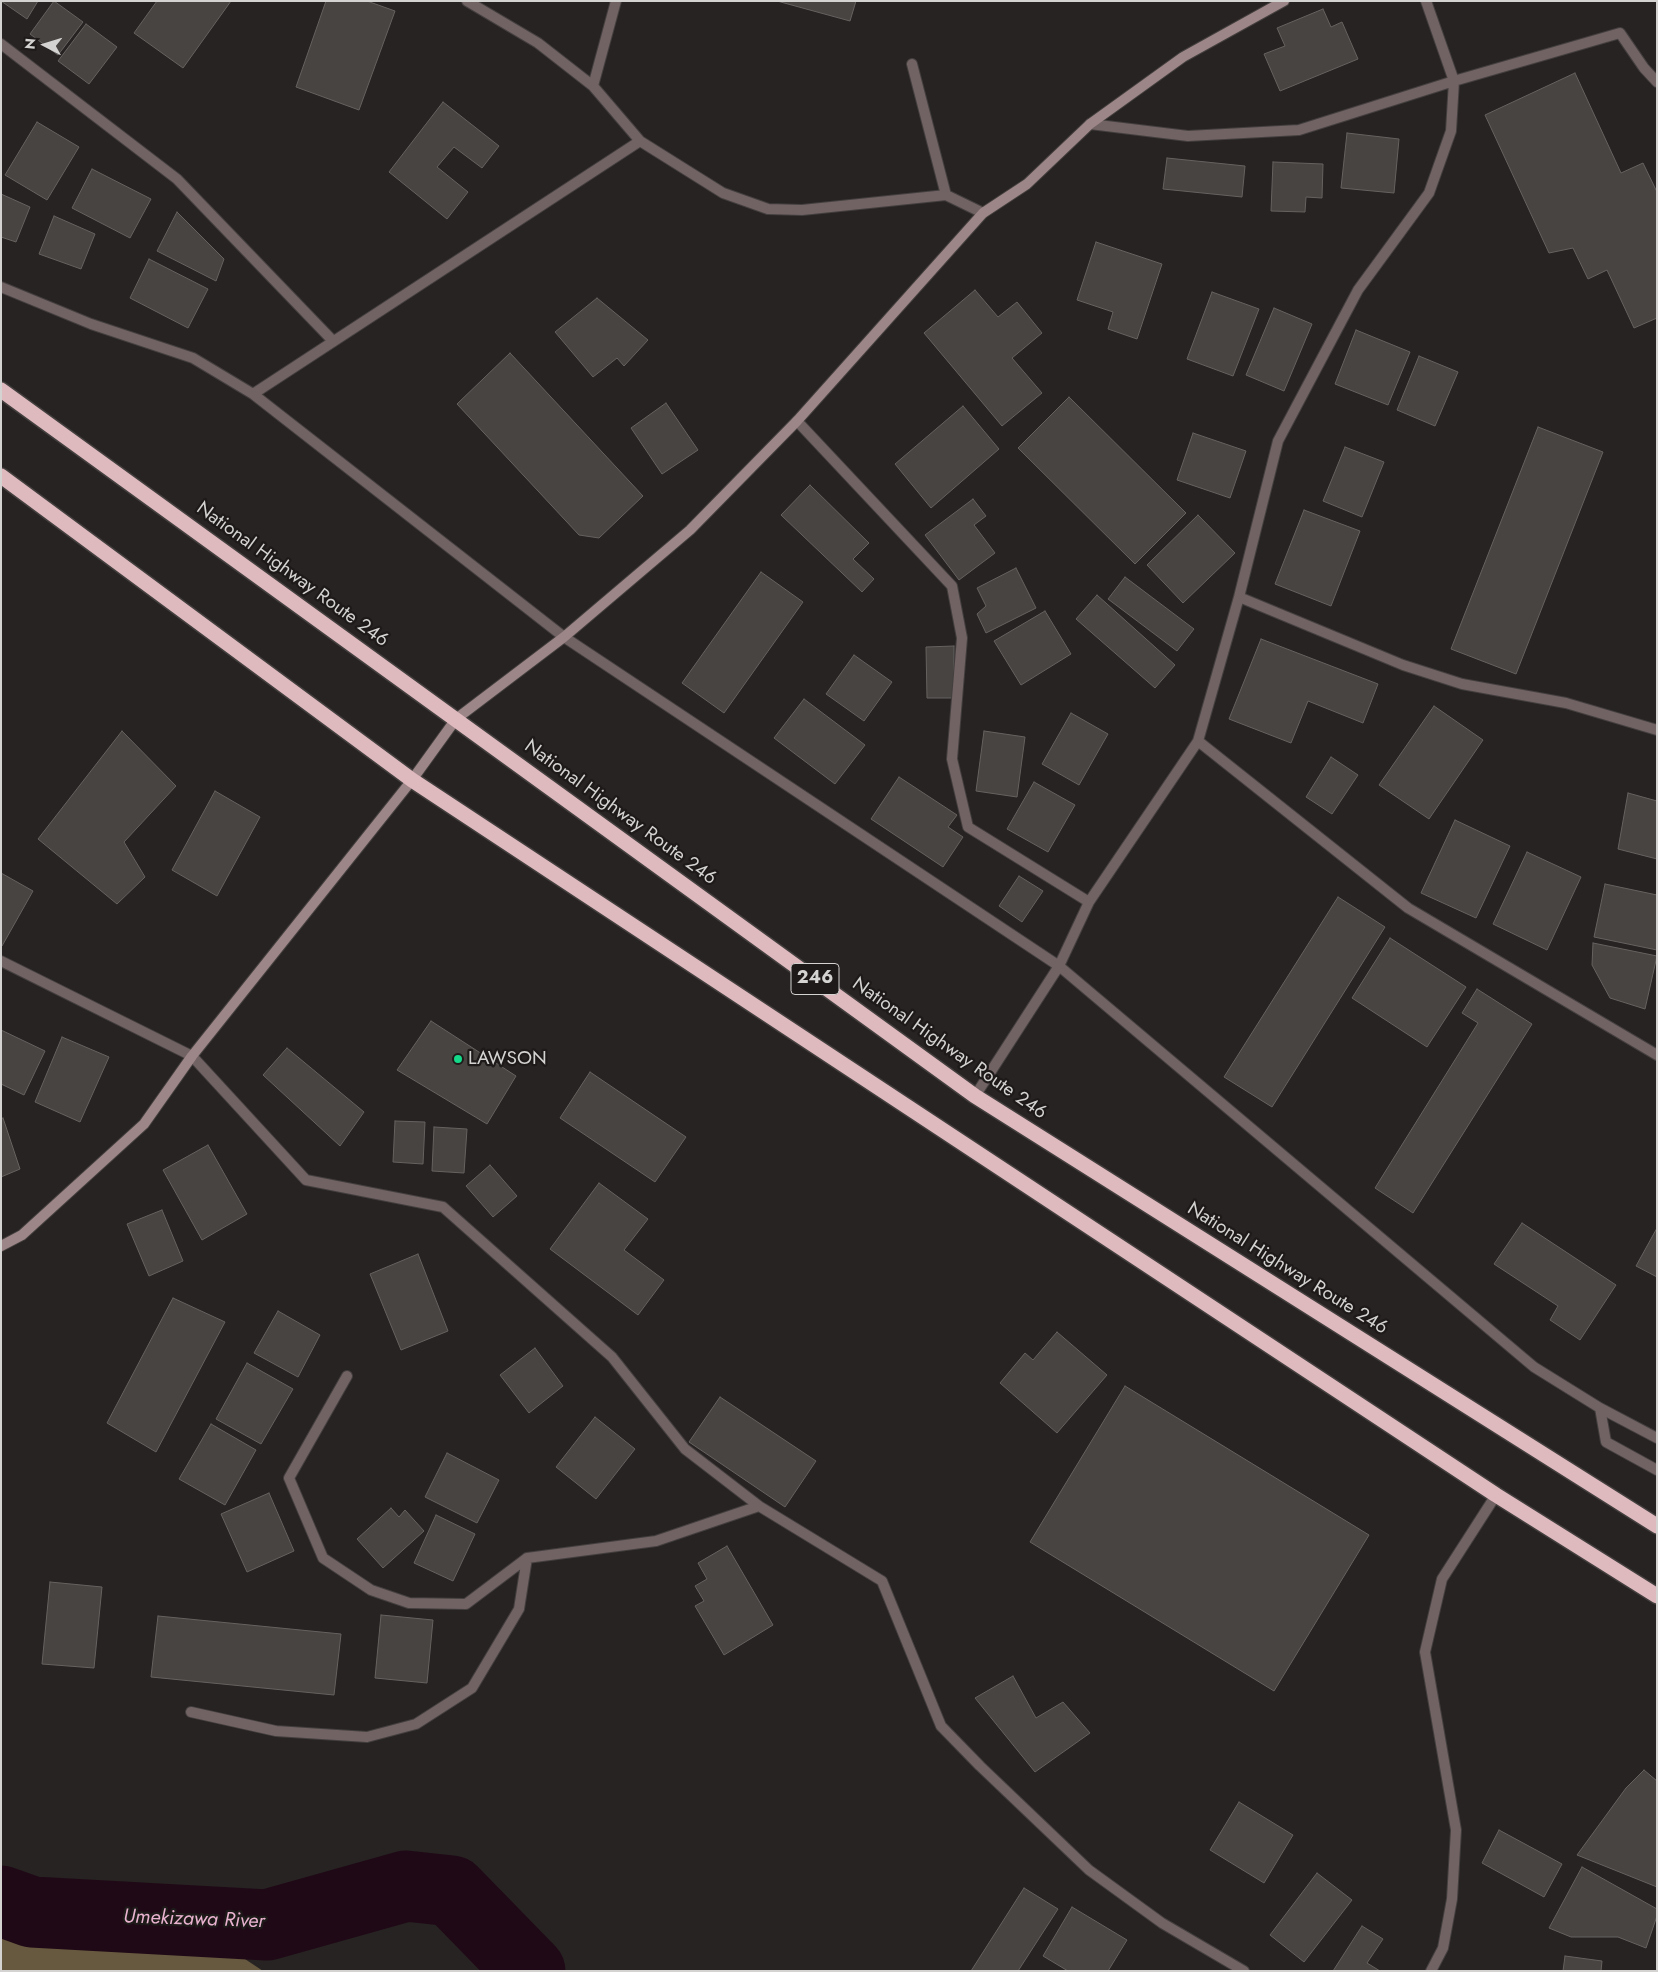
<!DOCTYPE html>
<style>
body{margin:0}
#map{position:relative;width:1658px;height:1972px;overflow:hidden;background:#272322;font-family:Jost,sans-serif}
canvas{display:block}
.frame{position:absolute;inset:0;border:2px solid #d5d3d2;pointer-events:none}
.north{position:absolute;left:20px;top:20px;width:50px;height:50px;-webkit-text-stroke:4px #1d1a19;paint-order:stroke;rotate:275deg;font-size:14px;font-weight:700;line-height:20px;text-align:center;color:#d5d3d2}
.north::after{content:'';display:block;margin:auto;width:18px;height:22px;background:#d5d3d2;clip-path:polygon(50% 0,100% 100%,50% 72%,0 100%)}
</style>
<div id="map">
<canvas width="1658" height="1972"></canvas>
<div class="frame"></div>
<div class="north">N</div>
</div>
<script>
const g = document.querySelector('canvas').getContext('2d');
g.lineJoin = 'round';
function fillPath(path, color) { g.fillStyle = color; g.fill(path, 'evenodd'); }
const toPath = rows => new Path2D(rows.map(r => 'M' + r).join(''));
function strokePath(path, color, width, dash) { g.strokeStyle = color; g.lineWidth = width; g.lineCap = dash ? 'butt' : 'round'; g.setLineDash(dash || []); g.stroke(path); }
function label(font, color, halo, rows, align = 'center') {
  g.font = font + ' Jost,sans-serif'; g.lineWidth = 4.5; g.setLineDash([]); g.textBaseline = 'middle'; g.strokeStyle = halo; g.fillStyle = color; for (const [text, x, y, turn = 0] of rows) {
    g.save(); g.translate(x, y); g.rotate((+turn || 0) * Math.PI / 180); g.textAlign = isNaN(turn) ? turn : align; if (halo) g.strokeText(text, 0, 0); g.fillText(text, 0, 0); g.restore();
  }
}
const forest = toPath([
 [1,1880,179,1915,263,1971,1,1971]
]);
const river = toPath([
 [1,1901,32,1912,267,1925,406,1886,452,1891,530,1971]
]);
const building = toPath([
 [1,1,38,1,27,19,1,1],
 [54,1,83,22,58,55,30,34,54,1],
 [157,1,231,1,183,68,134,33,157,1],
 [326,1,367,1,395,11,359,110,296,87,326,1],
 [777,1,856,1,850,21,777,1],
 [1323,9,1331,27,1342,22,1358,59,1280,91,1264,54,1285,46,1277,28,1323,9],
 [86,24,117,47,89,84,58,61,86,24],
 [1575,73,1621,173,1643,163,1657,192,1657,318,1634,328,1607,270,1588,279,1573,248,1549,253,1485,115,1575,73],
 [443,102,499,146,482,168,454,147,437,167,468,192,447,219,389,172,443,102],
 [37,122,79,147,47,200,5,175,37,122],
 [1347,133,1399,139,1394,193,1341,188,1347,133],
 [1167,158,1245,166,1242,197,1163,189,1167,158],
 [1273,162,1323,164,1322,198,1306,197,1305,212,1271,211,1273,162],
 [92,169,151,199,130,238,72,208,92,169],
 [1,194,30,207,16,242,1,237,1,194],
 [177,212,224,259,216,281,157,251,177,212],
 [54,216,95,234,81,269,39,254,54,216],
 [1096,242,1162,264,1137,339,1108,329,1113,312,1077,300,1096,242],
 [149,259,208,289,188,328,130,298,149,259],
 [975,290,998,317,1017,302,1042,333,1012,358,1042,393,1002,426,924,333,975,290],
 [1212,292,1259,309,1233,376,1187,359,1212,292],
 [597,298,648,340,624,366,617,358,593,377,555,332,597,298],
 [1274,308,1312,324,1284,391,1246,375,1274,308],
 [1356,330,1410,352,1388,405,1335,384,1356,330],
 [510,353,643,496,599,538,579,535,457,404,510,353],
 [1419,356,1458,372,1435,426,1397,410,1419,356],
 [1069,397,1186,513,1135,564,1018,448,1069,397],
 [666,403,698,450,662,474,631,428,666,403],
 [963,406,999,449,931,508,895,464,963,406],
 [1538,427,1603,452,1516,674,1451,649,1538,427],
 [1193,433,1246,451,1230,498,1177,480,1193,433],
 [1345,447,1384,462,1362,517,1323,501,1345,447],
 [810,485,869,543,853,559,874,579,862,592,781,515,810,485],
 [973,499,986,516,974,525,995,553,959,580,925,535,973,499],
 [1304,510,1360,531,1331,606,1275,584,1304,510],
 [1198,515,1235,553,1183,603,1147,565,1198,515],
 [1016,568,1036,608,986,633,977,614,986,606,977,588,1016,568],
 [761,572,803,602,724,713,682,683,761,572],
 [1125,577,1194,629,1177,651,1108,599,1125,577],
 [1097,595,1175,665,1155,688,1076,619,1097,595],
 [1045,611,1071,654,1021,685,994,641,1045,611],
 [1261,639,1378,684,1363,723,1308,701,1291,743,1229,719,1261,639],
 [954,646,954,698,927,698,926,647,954,646],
 [854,655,892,682,864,721,826,694,854,655],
 [804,699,865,745,835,784,774,738,804,699],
 [1434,706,1483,740,1429,819,1379,785,1434,706],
 [1071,713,1108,734,1079,785,1042,764,1071,713],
 [122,731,176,786,124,842,145,877,117,904,38,839,122,731],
 [984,731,1025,737,1017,797,976,791,984,731],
 [1331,757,1358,775,1332,814,1306,797,1331,757],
 [899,777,957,815,948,827,963,837,943,867,871,819,899,777],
 [1034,782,1075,805,1048,852,1007,829,1034,782],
 [215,791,260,817,217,896,172,870,215,791],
 [1628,793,1657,801,1657,859,1618,849,1628,793],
 [1455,820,1510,846,1476,918,1421,893,1455,820],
 [1527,852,1581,877,1547,950,1493,924,1527,852],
 [1,873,33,891,2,946,1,946,1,873],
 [1019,876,1043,891,1022,922,999,906,1019,876],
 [1605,884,1657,895,1657,950,1594,937,1605,884],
 [1338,897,1385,927,1272,1107,1224,1077,1338,897],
 [1390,938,1466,987,1427,1047,1352,998,1390,938],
 [1593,943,1657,956,1645,1009,1610,998,1592,965,1593,943],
 [1477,989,1532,1024,1413,1213,1375,1188,1478,1023,1462,1013,1477,989],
 [431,1021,516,1076,487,1124,397,1070,431,1021],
 [1,1030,45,1051,24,1095,1,1084,1,1030],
 [62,1037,109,1057,80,1122,35,1102,62,1037],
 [287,1048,364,1112,340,1146,263,1075,287,1048],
 [590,1072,686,1137,655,1182,560,1118,590,1072],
 [3,1118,20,1169,1,1177,1,1119,3,1118],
 [395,1121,425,1122,423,1164,393,1162,395,1121],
 [434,1127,467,1129,464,1173,432,1171,434,1127],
 [208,1145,247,1214,202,1240,163,1170,208,1145],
 [490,1165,517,1196,493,1217,466,1186,490,1165],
 [599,1183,648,1219,624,1250,664,1280,638,1315,550,1249,599,1183],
 [162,1210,183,1261,149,1276,127,1224,162,1210],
 [1522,1223,1616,1285,1580,1340,1550,1320,1558,1306,1494,1264,1522,1223],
 [1657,1228,1657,1277,1636,1266,1657,1228],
 [418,1254,448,1331,401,1350,370,1274,418,1254],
 [173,1298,225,1322,156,1452,107,1423,173,1298],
 [278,1311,320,1335,298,1377,254,1353,278,1311],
 [1057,1332,1107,1375,1057,1433,1000,1383,1025,1353,1033,1360,1057,1332],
 [535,1348,563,1386,529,1413,500,1375,535,1348],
 [247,1363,293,1389,261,1444,216,1419,247,1363],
 [1125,1386,1369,1535,1274,1691,1030,1542,1125,1386],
 [720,1397,816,1461,785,1507,689,1442,720,1397],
 [595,1417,635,1449,596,1499,556,1467,595,1417],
 [211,1424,256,1450,225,1505,179,1479,211,1424],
 [447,1453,499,1480,477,1523,425,1497,447,1453],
 [269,1493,294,1551,247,1572,221,1514,269,1493],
 [391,1508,399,1517,405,1510,424,1531,383,1568,357,1539,391,1508],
 [436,1515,475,1534,453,1581,414,1563,436,1515],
 [727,1546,773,1625,724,1655,695,1606,704,1601,695,1586,707,1579,698,1563,727,1546],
 [50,1582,102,1587,94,1668,42,1664,50,1582],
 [381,1615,433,1620,427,1683,375,1678,381,1615],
 [158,1616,341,1634,334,1695,151,1677,158,1616],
 [1013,1676,1036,1718,1063,1702,1090,1733,1035,1772,975,1698,1013,1676],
 [1644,1770,1657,1781,1657,1887,1577,1855,1626,1788,1644,1770],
 [1239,1802,1293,1835,1264,1883,1210,1850,1239,1802],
 [1499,1830,1562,1864,1544,1897,1482,1863,1499,1830],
 [1582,1867,1657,1909,1657,1916,1646,1948,1618,1937,1571,1937,1549,1928,1582,1867],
 [1317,1873,1352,1900,1304,1962,1270,1935,1317,1873],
 [1024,1888,1058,1909,1018,1971,971,1971,1024,1888],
 [1072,1907,1127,1940,1108,1971,1068,1971,1043,1956,1072,1907],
 [1362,1926,1383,1939,1367,1963,1380,1971,1333,1971,1362,1926],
 [1565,1956,1602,1961,1601,1971,1563,1971,1565,1956]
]);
const street = toPath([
 [467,1,538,43,593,86,640,141,723,193,768,209,802,210,946,195,983,213],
 [1,44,177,179,333,341],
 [912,64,946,195],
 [593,86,616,1],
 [1090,124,1188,136,1299,130,1454,81,1620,33,1644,68,1657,82],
 [1,287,91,324,193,358,253,394,564,637,1059,966,1534,1367,1600,1408,1657,1438],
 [253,394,640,141],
 [797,421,952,586,962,638,952,759,968,827,1089,902],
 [1239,597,1403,665,1462,684,1566,703,1657,730],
 [1198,741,1408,908,1657,1055],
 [1,961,192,1056,306,1180,443,1207,612,1357,685,1449,759,1506,882,1581,941,1726,980,1766,1089,1870,1162,1923,1244,1971],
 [975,1096,1059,966,1089,902,1198,741,1239,597,1278,441,1358,290,1429,193,1451,131,1454,81,1426,1],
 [347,1376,289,1478,323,1558,371,1590,409,1603,466,1604,527,1558],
 [1600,1408,1606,1442,1657,1470],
 [191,1712,276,1731,367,1737,416,1724,472,1688,519,1609,527,1558,656,1541,759,1506],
 [1431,1971,1443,1948,1452,1899,1456,1830,1425,1652,1442,1579,1496,1495]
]);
const secondary = toPath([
 [1,1246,22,1235,144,1124,192,1056,412,780,456,719,564,637,690,530,797,421,983,213,1027,184,1090,124,1183,57,1284,1]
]);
const highway = toPath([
 [1,390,975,1096,1657,1526],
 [1,476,412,780,1496,1495,1657,1596]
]);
const markers = [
 [458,1059,5,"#14d989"]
];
const shields = [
 [815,979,48]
];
const shieldNames = [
 ["246",815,979]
];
const streetNames = [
 ["National Highway Route 246",292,575,36],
 ["National Highway Route 246",620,813,36],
 ["National Highway Route 246",949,1049,35],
 ["National Highway Route 246",1287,1269,32]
];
const poiNames = [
 ["LAWSON",468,1059]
];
const waterNames = [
 ["Umekizawa River",194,1920,2]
];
fillPath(forest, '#66593f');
strokePath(river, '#1f0916', 71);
fillPath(building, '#474442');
strokePath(building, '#656260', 1);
strokePath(street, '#433f3e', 12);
strokePath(secondary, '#433f3e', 12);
strokePath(highway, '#433f3e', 18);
strokePath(street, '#716264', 10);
strokePath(secondary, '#9d8688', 10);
strokePath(highway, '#deb9be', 15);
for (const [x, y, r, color] of markers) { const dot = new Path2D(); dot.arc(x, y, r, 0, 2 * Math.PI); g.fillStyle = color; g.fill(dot); strokePath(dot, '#1d1a19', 2); }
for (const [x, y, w] of shields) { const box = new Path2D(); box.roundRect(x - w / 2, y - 15.5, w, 31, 4); g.fillStyle = '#1d1a19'; g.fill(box); strokePath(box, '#d5d3d2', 1); }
label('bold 18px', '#d5d3d2', null, shieldNames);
label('19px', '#d5d3d2', '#1d1a19', streetNames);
label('19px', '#d5d3d2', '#1d1a19', poiNames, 'left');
label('italic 20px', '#e9b3d0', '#1d1a19', waterNames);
</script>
